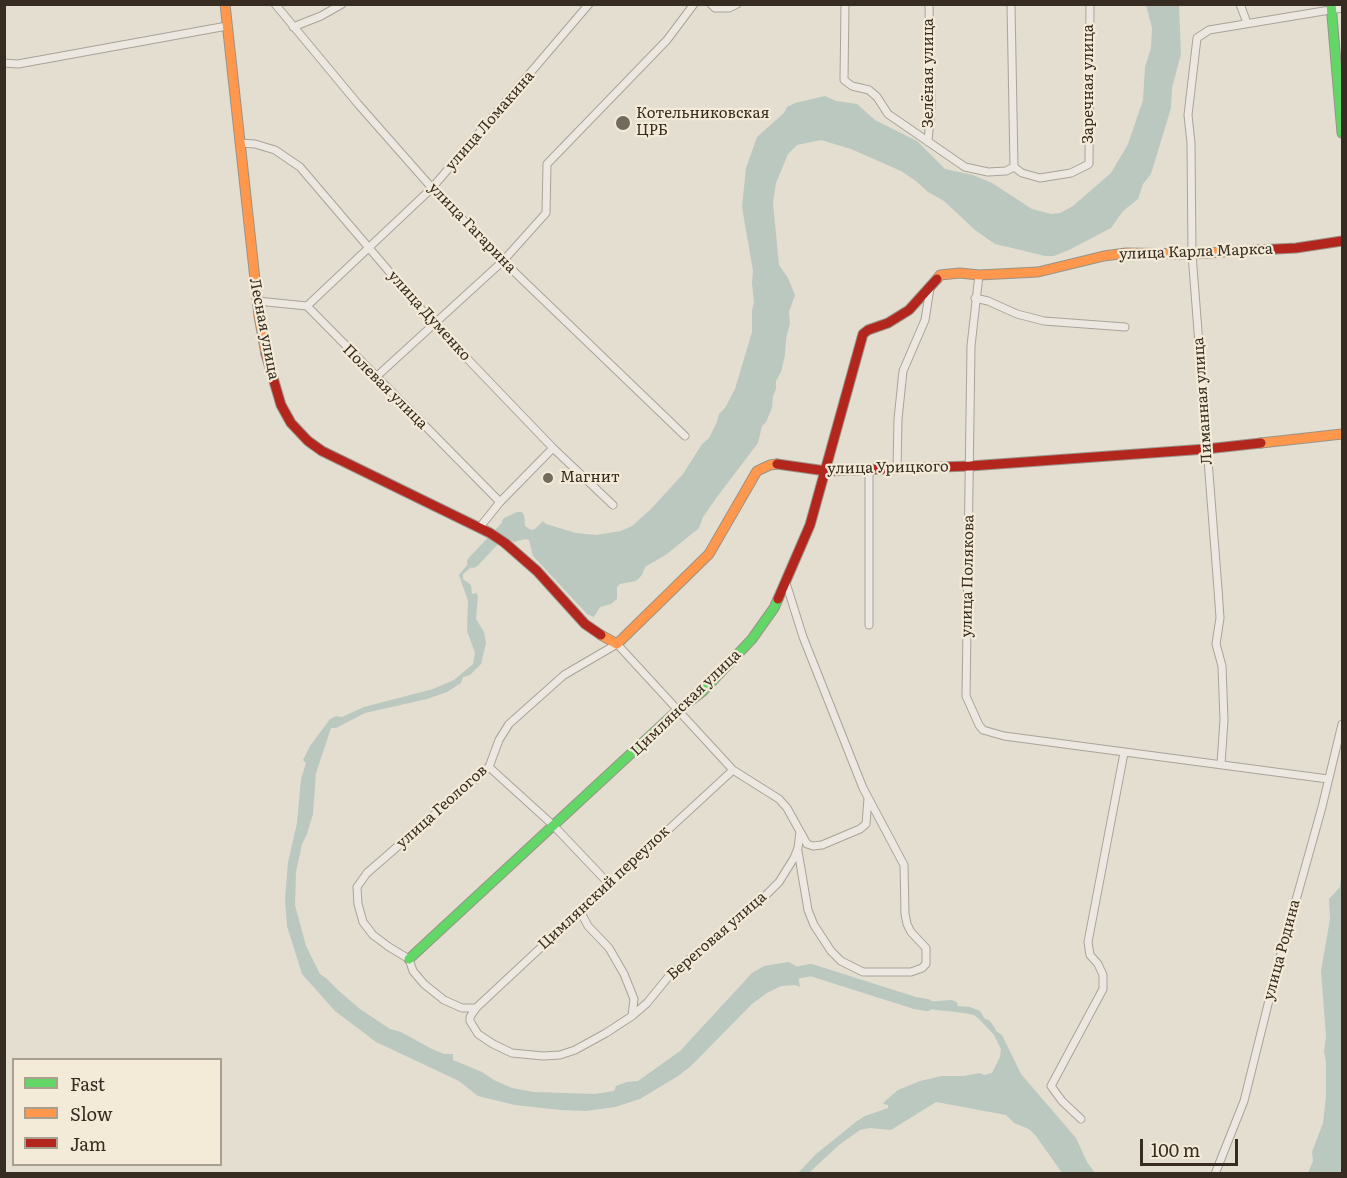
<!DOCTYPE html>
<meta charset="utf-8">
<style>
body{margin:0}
#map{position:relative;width:1347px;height:1178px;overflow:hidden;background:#e3ded0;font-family:Literata,serif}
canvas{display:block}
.frame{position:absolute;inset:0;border:6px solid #372c21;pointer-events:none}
.legend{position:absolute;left:12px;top:1058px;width:210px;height:108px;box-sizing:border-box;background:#f3ebd7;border:2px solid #a89f8e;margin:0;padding:8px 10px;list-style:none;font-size:18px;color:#372c21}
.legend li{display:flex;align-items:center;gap:12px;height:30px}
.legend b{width:30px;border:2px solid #a89f8e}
.scale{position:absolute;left:1140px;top:1139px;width:98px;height:27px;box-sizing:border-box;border:3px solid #372c21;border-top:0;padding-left:8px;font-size:18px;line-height:21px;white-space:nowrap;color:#372c21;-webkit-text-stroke:4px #f3ebd7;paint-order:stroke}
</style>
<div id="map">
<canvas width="1347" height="1178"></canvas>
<div class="frame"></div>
<ul class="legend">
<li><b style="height:8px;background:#63d668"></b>Fast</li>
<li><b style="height:8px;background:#ff974d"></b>Slow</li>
<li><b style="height:8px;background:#b3261e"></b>Jam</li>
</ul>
<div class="scale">100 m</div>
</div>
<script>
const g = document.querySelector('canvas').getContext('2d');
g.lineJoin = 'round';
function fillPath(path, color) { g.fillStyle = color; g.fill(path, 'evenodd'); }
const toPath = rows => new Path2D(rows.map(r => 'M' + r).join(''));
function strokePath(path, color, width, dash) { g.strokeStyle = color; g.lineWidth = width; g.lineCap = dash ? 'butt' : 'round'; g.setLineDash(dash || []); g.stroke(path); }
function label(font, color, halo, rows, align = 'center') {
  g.font = font + ' Literata,serif'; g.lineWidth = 4.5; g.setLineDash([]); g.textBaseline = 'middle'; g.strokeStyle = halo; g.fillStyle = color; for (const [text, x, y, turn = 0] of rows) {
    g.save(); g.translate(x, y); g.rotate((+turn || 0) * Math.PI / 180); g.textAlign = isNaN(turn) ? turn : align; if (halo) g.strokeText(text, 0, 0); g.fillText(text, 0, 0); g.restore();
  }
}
const water = toPath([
 [1146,5,1179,5,1181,54,1172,88,1171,108,1151,174,1143,184,1138,199,1123,211,1111,228,1069,250,1054,256,1045,256,1008,247,995,244,975,230,944,201,928,192,916,181,901,171,851,149,821,140,797,145,788,154,776,183,773,203,779,265,788,278,795,295,789,312,790,323,786,339,785,355,781,372,776,381,776,389,773,396,772,408,766,422,762,426,758,443,717,497,703,517,699,528,667,554,645,567,642,575,636,581,620,584,617,587,617,599,611,604,600,607,594,617,587,614,533,556,529,540,525,539,514,542,504,537,501,529,502,521,504,518,517,512,522,512,524,515,525,526,531,530,535,529,543,521,546,524,576,533,596,535,621,531,632,526,651,509,683,474,702,444,709,438,717,422,719,414,725,408,735,389,752,332,752,310,754,303,752,283,753,271,742,207,746,168,757,137,784,113,787,107,795,103,825,96,836,101,857,104,875,120,917,141,945,169,973,175,992,183,1032,209,1051,214,1060,213,1073,206,1111,173,1128,144,1143,100,1145,67,1151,48,1152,28],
 [477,549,484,552,486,556,483,560,479,558,475,564,463,574,463,579,471,585,472,594,476,593,478,596,476,619,484,632,486,643,481,664,470,675,463,677,461,683,447,692,427,699,365,713,336,728,331,728,316,773,313,814,307,834,302,844,296,872,295,905,306,946,320,974,326,978,339,991,360,1009,390,1029,401,1032,432,1049,444,1054,453,1054,453,1060,482,1072,494,1080,512,1088,534,1092,595,1094,614,1091,616,1086,627,1082,638,1081,680,1051,752,973,764,966,789,962,796,966,800,987,795,985,781,986,767,993,752,1004,691,1066,678,1076,640,1099,615,1107,586,1111,561,1110,515,1105,478,1096,459,1081,376,1042,335,1011,302,974,287,926,285,899,288,862,297,823,301,779,306,763,303,760,310,746,330,719,336,716,342,717,364,707,433,689,454,680,473,664,475,653,467,631,468,601,459,575,468,564,471,555,476,552],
 [1342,867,1342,1171,1341,1173,1308,1173,1313,1161,1312,1152,1323,1123,1326,1096,1326,1062,1324,1051,1326,1036,1321,971,1330,919,1329,899,1340,887],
 [952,1000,958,1003,957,1006,970,1007,980,1011,985,1019,989,1020,995,1028,996,1031,1002,1035,1021,1074,1076,1138,1087,1162,1095,1173,1062,1173,1036,1136,1029,1129,1014,1123,1006,1115,936,1102,891,1130,870,1128,860,1130,839,1145,809,1173,798,1173,816,1154,857,1121,865,1116,888,1108,888,1105,883,1104,885,1101,898,1090,920,1081,942,1076,964,1076,980,1073,984,1075,992,1073,1000,1057,1001,1049,994,1035,979,1019,974,1015,964,1013,911,1007,913,1001,923,1002]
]);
const river = toPath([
 [473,562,507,526,515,528],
 [785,975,811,970,915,1003,927,1005]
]);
const street = toPath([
 [275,4,358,104,432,188,503,261,685,436],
 [711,4,715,8,729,8,737,4],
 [845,4,844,80,852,86,869,90,877,97,888,114,965,167,988,172,1006,171,1014,167,1022,173,1040,178,1071,173,1089,164,1090,4],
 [1011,4,1014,167],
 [1240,4,1247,23],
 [293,27,321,16,342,4],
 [4,63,18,64,227,26],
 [928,142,931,105,929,4],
 [240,143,255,144,275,150,300,167,433,323,553,448,613,505],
 [979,275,971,346,966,696,979,725,983,730,1004,736,1328,779],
 [975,298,988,301,1017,314,1044,321,1125,327],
 [257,301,307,306,500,502],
 [307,306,432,188,589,4],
 [376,377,503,261,546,213,547,164,667,40,694,4],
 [869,470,869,625],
 [897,470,898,419,903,371,925,320,930,288],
 [480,527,500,502,553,448],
 [786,583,803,637,863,788,904,865,905,914,907,924,911,932,926,948,926,964,922,968,911,972,863,972,841,961,831,951,814,925,808,910,798,851],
 [1221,764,1224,720,1222,666,1216,644,1220,618,1218,589,1192,254,1191,143,1188,115,1197,38,1209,30,1342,8],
 [489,767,554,826,609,884],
 [733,770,580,911,476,1008,470,1017,470,1021,478,1034,493,1044,512,1053,543,1056,560,1055,575,1050,606,1033,632,1016,647,1003,669,976,758,903,779,882,794,858,798,848,800,832],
 [580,911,588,926,609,948,624,974,634,999,632,1016],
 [476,1008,462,1008,444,1000,424,984,413,971,409,959,389,947,373,935,363,922,358,904,357,887,367,873,489,767,499,740,509,724,564,675,617,644,733,770,779,799,787,808,807,844,813,846,822,845,860,829,866,824,868,798],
 [1081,1119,1062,1101,1051,1086,1103,989,1103,975,1098,964,1090,955,1088,942,1124,753],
 [1215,1174,1244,1101,1277,968,1322,807,1342,724]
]);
const fast = toPath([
 [1331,4,1342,133],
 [409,959,678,710,703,691,752,639,774,608,778,599]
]);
const slow = toPath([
 [225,4,259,316,266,354],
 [937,279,940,275,960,273,979,275,1038,272,1104,256,1126,253,1192,254,1257,250],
 [1261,443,1342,434],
 [601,635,617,644,709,554,757,471,770,465,777,464]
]);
const jam = toPath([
 [1257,250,1296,248,1342,241],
 [266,354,281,405,291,423,308,441,322,451,490,533,505,543,537,571,585,624,601,635],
 [777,464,826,471,970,466,1206,449,1261,443],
 [778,599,810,525,863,334,868,330,888,323,909,310,937,279]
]);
const markers = [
 [623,123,8,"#736a5e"],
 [548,478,6,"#736a5e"]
];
const streetNames = [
 ["Зелёная улица",929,73,-90],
 ["Заречная улица",1089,84,-90],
 ["улица Ломакина",490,121,-49],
 ["улица Гагарина",472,228,46],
 ["улица Карла Маркса",1196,252,-2],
 ["улица Думенко",429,316,48],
 ["Лесная улица",264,329,79],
 ["Полевая улица",385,387,45],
 ["Лиманная улица",1203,401,-94],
 ["улица Урицкого",888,468,-1],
 ["улица Полякова",968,576,-89],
 ["Цимлянская улица",686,703,-44],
 ["улица Геологов",442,807,-42],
 ["Цимлянский переулок",604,888,-43],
 ["Береговая улица",717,936,-41],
 ["улица Родина",1282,950,-75]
];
const poiNames = [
 ["Котельниковская",636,114],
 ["ЦРБ",636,131],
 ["Магнит",560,478]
];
fillPath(water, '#bac8c0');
strokePath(river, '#bac8c0', 12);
strokePath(street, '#a9a399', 9);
strokePath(fast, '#999388', 11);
strokePath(slow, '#999388', 11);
strokePath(jam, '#999388', 11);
strokePath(street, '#ece8e1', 7);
strokePath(fast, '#63d668', 9);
strokePath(slow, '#ff974d', 9);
strokePath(jam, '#b3261e', 9);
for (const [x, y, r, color] of markers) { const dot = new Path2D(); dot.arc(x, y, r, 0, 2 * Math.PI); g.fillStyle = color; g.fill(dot); strokePath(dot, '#f3ebd7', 2); }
label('15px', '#372c21', '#f3ebd7', streetNames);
label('15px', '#372c21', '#f3ebd7', poiNames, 'left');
</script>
